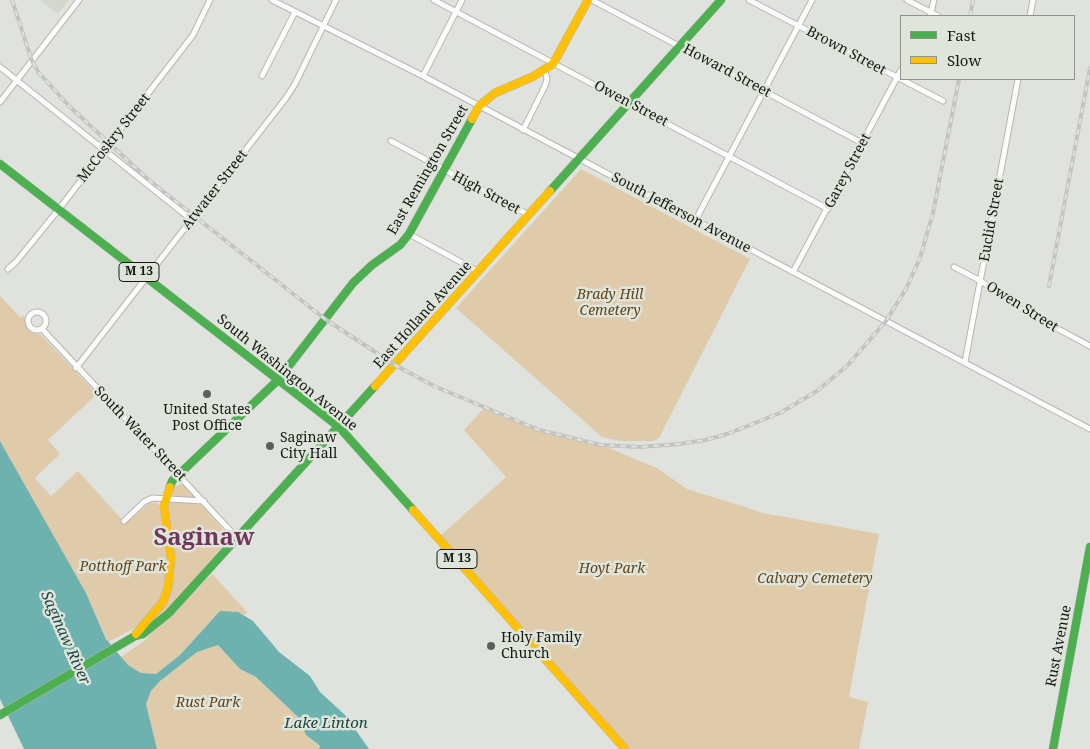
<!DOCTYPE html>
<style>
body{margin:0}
#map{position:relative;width:1090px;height:749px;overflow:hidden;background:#e0e3dd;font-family:"Noto Serif",serif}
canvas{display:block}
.legend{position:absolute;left:900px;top:15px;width:175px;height:65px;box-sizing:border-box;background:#dfe5db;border:1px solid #8e938b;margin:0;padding:6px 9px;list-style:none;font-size:15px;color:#151714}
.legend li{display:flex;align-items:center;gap:10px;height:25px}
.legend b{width:25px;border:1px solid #8e938b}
</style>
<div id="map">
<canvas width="1090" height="749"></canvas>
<ul class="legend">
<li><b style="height:6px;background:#4caf50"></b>Fast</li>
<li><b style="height:6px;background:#ffc107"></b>Slow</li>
</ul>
</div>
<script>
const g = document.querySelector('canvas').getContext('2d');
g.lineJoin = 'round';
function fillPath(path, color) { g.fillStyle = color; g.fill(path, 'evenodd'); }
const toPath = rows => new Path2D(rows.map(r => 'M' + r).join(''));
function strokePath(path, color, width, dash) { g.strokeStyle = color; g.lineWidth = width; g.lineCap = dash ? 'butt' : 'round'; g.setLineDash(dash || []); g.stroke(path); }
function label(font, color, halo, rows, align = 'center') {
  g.font = font + ' "Noto Serif",serif'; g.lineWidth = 5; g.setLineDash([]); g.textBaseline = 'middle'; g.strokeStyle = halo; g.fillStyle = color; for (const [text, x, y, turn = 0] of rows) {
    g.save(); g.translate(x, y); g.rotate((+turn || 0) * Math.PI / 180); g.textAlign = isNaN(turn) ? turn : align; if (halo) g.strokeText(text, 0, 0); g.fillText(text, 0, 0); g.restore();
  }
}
const built = toPath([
 [40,0,69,0,58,14]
]);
const green = toPath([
 [581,169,750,259,659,438,652,441,620,441,602,437,456,308],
 [0,296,21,318,24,315,28,330,41,335,97,394,48,440,60,454,35,478,51,496,78,471,125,523,150,503,156,502,161,507,167,564,167,578,163,592,157,605,137,627,108,642,86,593,0,441],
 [484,408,539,430,601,445,657,468,687,489,745,507,763,513,879,534,849,697,868,702,859,749,625,749,438,538,506,477,464,430],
 [182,484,195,497,194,498,174,497,172,494,175,487],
 [174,502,200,503,230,538,161,617,149,625,167,602,173,582,174,558,168,521,169,504],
 [212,574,247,612,245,615,232,611,209,623,180,655,156,674,141,673,128,665,121,657,144,641],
 [211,645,218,645,240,669,256,677,273,693,298,717,306,735,320,747,319,749,157,749,146,704,151,691,160,681,197,652]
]);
const water = toPath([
 [0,441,86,593,106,639,128,665,141,673,156,674,180,655,220,611,238,612,253,621,279,652,310,676,320,692,345,715,369,749,319,749,320,746,306,735,298,717,256,677,240,669,218,645,197,652,160,681,151,691,146,704,157,749,24,749,0,699]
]);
const street = toPath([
 [272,0,423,76,1090,429],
 [434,0,828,209],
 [592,0,862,143],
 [749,0,943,101],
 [907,0,938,16],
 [930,16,934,0],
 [1030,16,1033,0],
 [0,67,192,220],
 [262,76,295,12],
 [423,76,462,0],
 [0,102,79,0],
 [523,130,545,86,547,79,545,70],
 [391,141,529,215],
 [695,221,812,0],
 [409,234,479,272],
 [954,267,981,281,1019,308,1090,346],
 [8,269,16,262,59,209,193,35,210,0],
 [793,272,901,70],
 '28 321a9 9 0 1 1 18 0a9 9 0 1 1-18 0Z',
 [42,329,238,539],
 [965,362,1018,79],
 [76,368,286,98,295,84,336,0],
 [124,521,144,502,152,498,204,501]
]);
const fast = toPath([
 [0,164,339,427,413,510],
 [550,191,721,0],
 [170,487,172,481,278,380,353,283,372,265,400,245,409,234,472,119],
 [0,715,135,636,143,634,169,613,375,386],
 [1053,749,1090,547]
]);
const slow = toPath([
 [472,119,479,106,495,93,532,77,553,64,588,0],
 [375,386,550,191],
 [413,510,625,749],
 [136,634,163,602,168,588,171,558,164,506,170,487]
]);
const rail = toPath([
 [12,0,32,61,39,73,69,106,150,181,325,319,395,365,434,386,539,430,601,445,640,447,679,444,706,440,730,433,780,413,817,391,847,366,886,321,906,289,920,258,933,213,959,79],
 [970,16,973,0],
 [1049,286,1090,68]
]);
const markers = [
 [207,394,5,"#5c5e5a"],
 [270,446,5,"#5c5e5a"],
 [491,646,5,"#5c5e5a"]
];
const shields = [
 [139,272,40],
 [457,559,40]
];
const shieldNames = [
 ["M 13",139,272],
 ["M 13",457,559]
];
const streetNames = [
 ["Brown Street",846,51,28],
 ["Howard Street",727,71,28],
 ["Owen Street",631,104,28],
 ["McCoskry Street",114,138,-52],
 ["East Remington Street",428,170,-60],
 ["Garey Street",848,171,-62],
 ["Atwater Street",215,190,-52],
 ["High Street",486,193,28],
 ["South Jefferson Avenue",681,213,28],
 ["Euclid Street",992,220,-80],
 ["Owen Street",1022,307,32],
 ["East Holland Avenue",423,315,-48],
 ["South Washington Avenue",287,373,39],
 ["South Water Street",140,434,46],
 ["Rust Avenue",1059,646,-79]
];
const parkNames = [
 ["Brady Hill",610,295],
 ["Cemetery",610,311],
 ["Potthoff Park",123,567],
 ["Hoyt Park",612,569],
 ["Calvary Cemetery",815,579],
 ["Rust Park",208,703]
];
const poiNames = [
 ["United States",207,410,"center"],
 ["Post Office",207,426,"center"],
 ["Saginaw",280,438],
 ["City Hall",280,454],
 ["Holy Family",501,638],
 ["Church",501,654]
];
const waterNames = [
 ["Saginaw River",65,638,66],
 ["Lake Linton",326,724]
];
const townNames = [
 ["Saginaw",204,538]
];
fillPath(built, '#d1d8cd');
fillPath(green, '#dfcaaa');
fillPath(water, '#6db2af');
strokePath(street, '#b5b6b3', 7);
strokePath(fast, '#b5b6b3', 9);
strokePath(slow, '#b5b6b3', 9);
strokePath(street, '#fafbfa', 5);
strokePath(fast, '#4caf50', 8);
strokePath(slow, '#ffc107', 8);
strokePath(rail, '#c2c3c2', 4);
strokePath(rail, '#dfe5db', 2, [5.5]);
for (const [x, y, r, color] of markers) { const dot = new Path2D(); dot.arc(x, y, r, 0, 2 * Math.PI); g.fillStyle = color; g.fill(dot); strokePath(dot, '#dfe5db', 2); }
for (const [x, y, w] of shields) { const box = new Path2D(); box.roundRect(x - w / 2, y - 9.5, w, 19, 4); g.fillStyle = '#dfe5db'; g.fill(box); strokePath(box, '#151714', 1); }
label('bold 12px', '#151714', null, shieldNames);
label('14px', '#151714', '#dfe5db', streetNames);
label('italic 14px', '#604216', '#dfe5db', parkNames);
label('14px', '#151714', '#dfe5db', poiNames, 'left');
label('italic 15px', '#194444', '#dfe5db', waterNames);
label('bold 24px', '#72355b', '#dfe5db', townNames);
</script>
